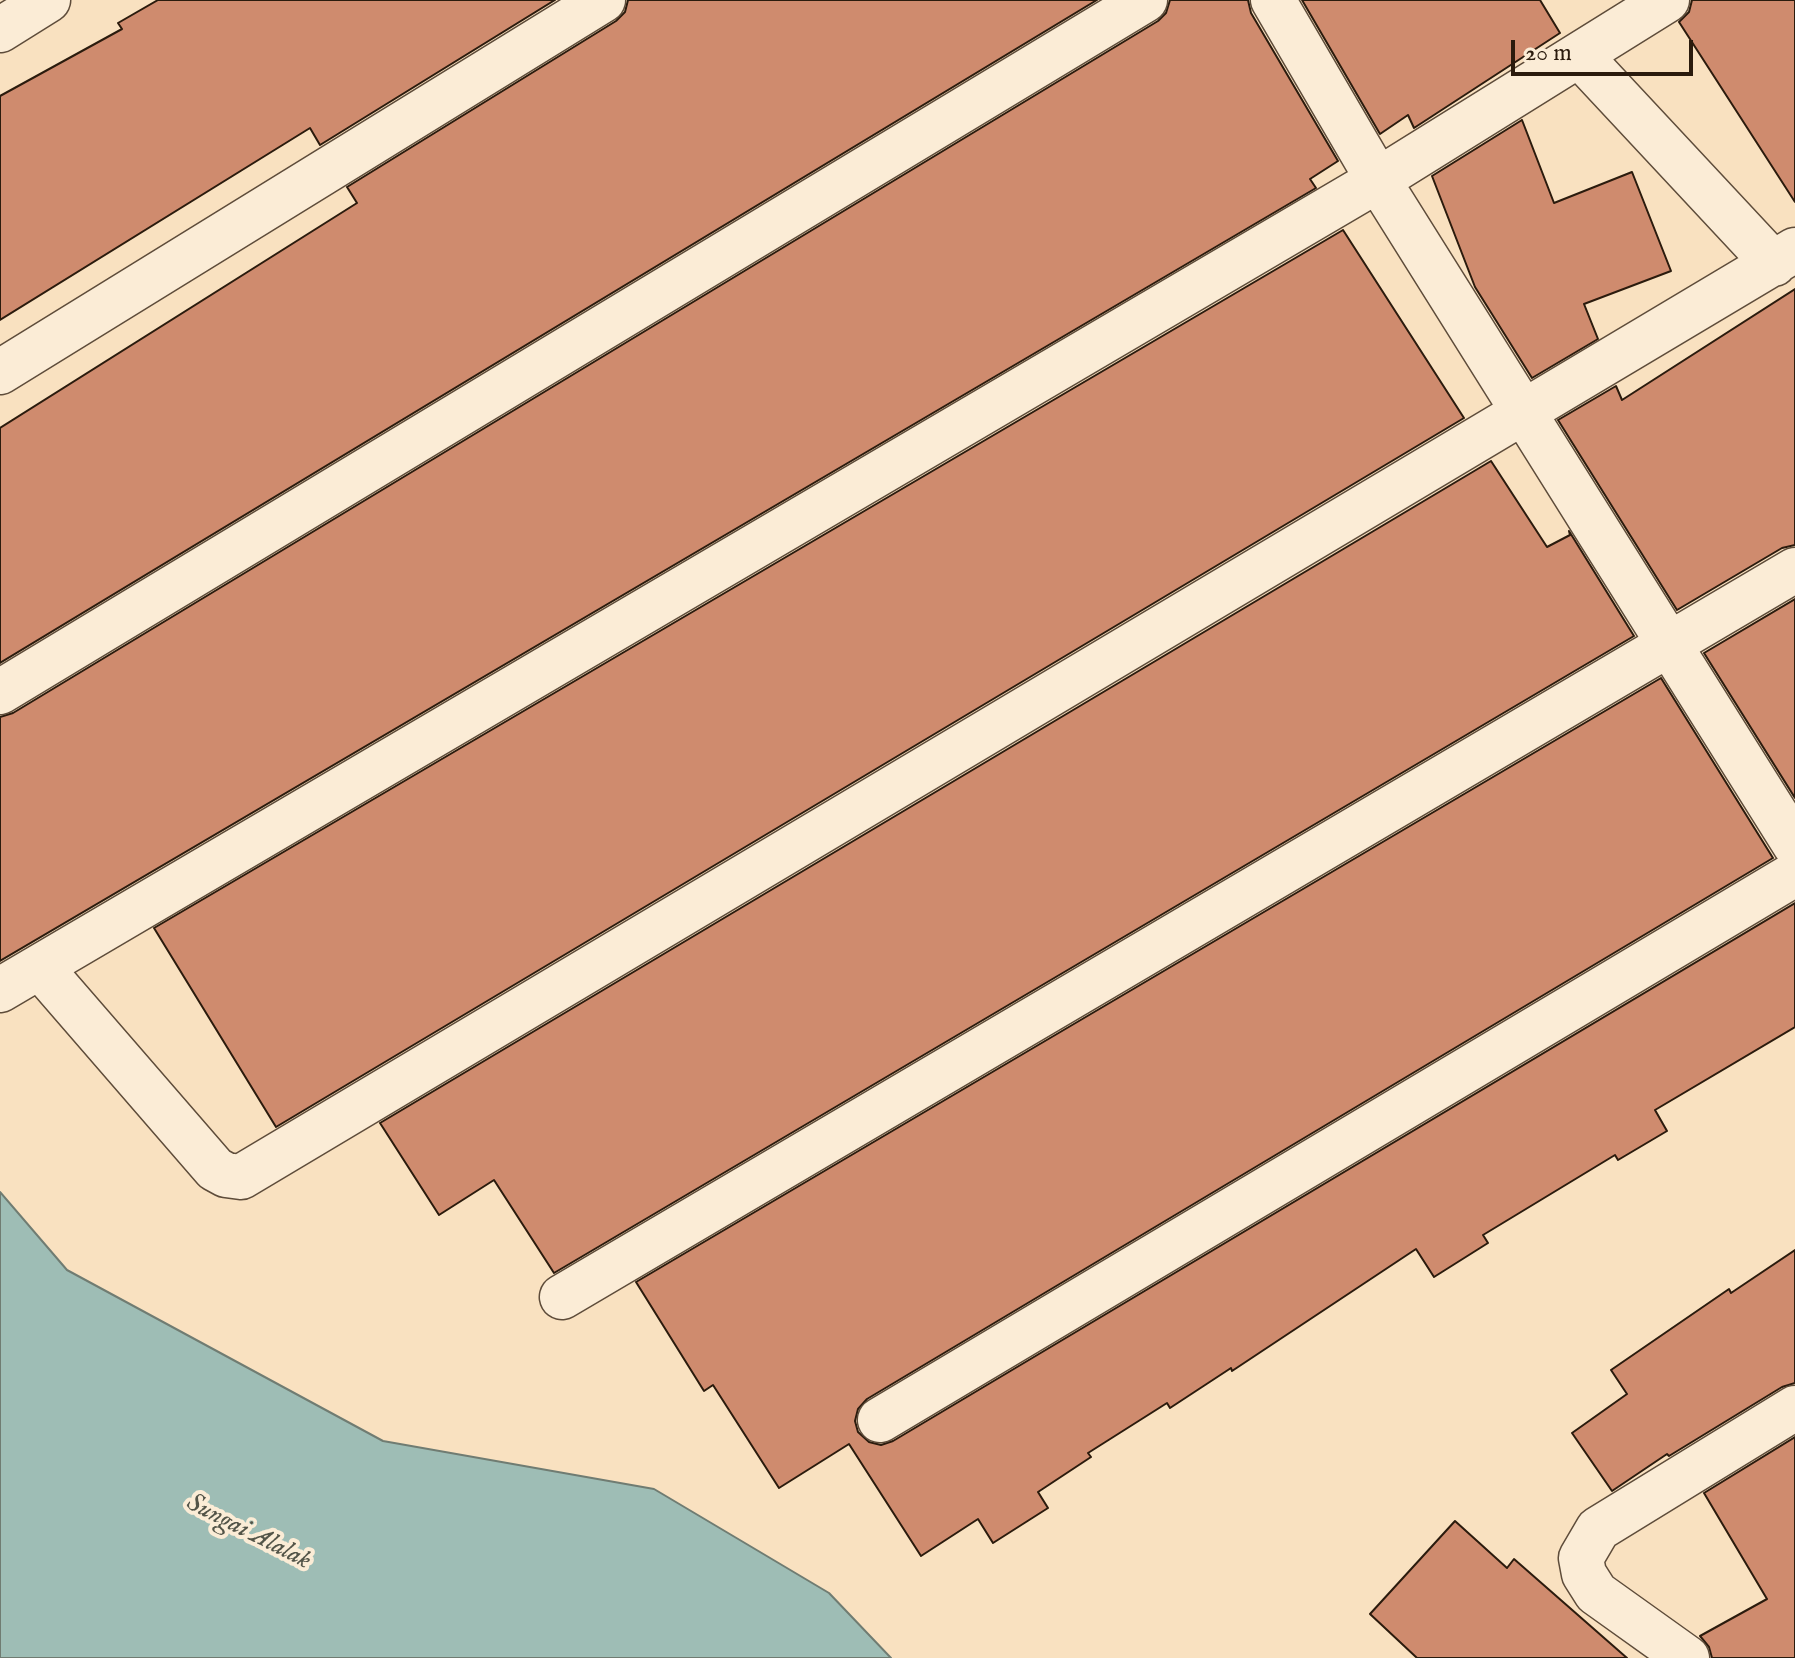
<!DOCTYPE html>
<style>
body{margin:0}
#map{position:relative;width:1795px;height:1658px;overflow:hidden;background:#f9e1c0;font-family:"IM FELL English",serif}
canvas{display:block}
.scale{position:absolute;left:1511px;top:40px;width:182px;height:36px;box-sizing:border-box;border:4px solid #2b1b0d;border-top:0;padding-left:10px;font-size:24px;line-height:28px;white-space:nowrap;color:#2b1b0d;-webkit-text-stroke:6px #fbecd6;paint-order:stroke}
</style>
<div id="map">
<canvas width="1795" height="1658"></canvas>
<div class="scale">20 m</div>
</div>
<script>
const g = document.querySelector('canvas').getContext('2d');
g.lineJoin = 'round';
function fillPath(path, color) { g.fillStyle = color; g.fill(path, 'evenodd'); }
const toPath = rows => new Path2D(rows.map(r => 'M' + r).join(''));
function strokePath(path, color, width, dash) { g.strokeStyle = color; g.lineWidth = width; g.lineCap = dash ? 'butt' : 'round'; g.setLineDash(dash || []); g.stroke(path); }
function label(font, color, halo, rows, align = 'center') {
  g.font = font + ' "IM FELL English",serif'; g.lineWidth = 8; g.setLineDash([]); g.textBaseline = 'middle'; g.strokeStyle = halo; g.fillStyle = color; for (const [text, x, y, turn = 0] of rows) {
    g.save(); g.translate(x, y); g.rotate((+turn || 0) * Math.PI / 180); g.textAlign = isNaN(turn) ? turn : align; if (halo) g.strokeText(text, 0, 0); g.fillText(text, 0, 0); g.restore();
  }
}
const water = toPath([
 [0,1192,67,1270,383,1441,654,1489,829,1593,891,1658,0,1658,0,1192]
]);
const building = toPath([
 [158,0,555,0,320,145,310,128,0,320,0,96,122,29,118,23,158,0],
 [628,0,1097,0,0,663,0,428,357,203,347,187,616,21,625,12,628,0],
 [1170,0,1248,0,1251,13,1338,161,1310,179,1316,188,0,961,0,717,13,713,1158,21,1166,13,1170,0],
 [1302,0,1540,0,1560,33,1414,128,1408,115,1380,134,1302,0],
 [1692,0,1795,0,1795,202,1679,22,1689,12,1692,0],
 [1522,120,1554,203,1632,172,1671,271,1584,304,1598,339,1532,378,1475,287,1432,176,1522,120],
 [1343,230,1464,418,276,1127,154,928,1343,230],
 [1795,289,1795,545,1782,548,1677,610,1558,420,1616,386,1622,400,1795,289],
 [1491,461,1547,547,1570,535,1569,531,1634,636,554,1273,494,1180,439,1215,380,1123,1491,461],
 [1795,599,1795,798,1704,653,1795,599],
 [1661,678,1773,858,867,1399,858,1409,855,1421,858,1432,869,1442,881,1445,893,1441,1795,903,1795,1027,1655,1110,1667,1131,1618,1160,1615,1155,1483,1235,1488,1243,1434,1277,1416,1249,1232,1371,1231,1368,1170,1408,1167,1403,1088,1453,1091,1457,1038,1492,1048,1508,993,1543,978,1519,921,1556,849,1444,779,1488,713,1385,704,1391,636,1282,1661,678],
 [1795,1250,1795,1383,1782,1387,1669,1456,1667,1454,1612,1491,1572,1433,1627,1394,1611,1370,1729,1289,1731,1293,1795,1250],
 [1795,1437,1795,1658,1712,1658,1709,1647,1700,1636,1767,1599,1704,1493,1795,1437],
 [1455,1521,1507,1568,1514,1559,1627,1658,1417,1658,1370,1614,1455,1521]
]);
const minor = toPath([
 [1273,0,1378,180,1795,845],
 [0,30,48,0],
 [1579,55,1774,264],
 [0,372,603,0],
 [0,692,1145,0],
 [40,967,215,1169,226,1175,241,1177,1795,250],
 [0,990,1378,180,1667,0],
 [562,1297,1795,570],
 [880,1420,1795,874],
 [1687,1658,1596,1593,1584,1574,1581,1558,1598,1529,1795,1408]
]);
const waterNames = [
 ["Sungai Alalak",248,1533,27]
];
fillPath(water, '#9ebdb5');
strokePath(water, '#707c72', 2);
fillPath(building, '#cf8b6e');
strokePath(building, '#2b1b0d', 2);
strokePath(minor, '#5e4c3a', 47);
strokePath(minor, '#fbecd6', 44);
label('italic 26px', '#535448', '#fbecd6', waterNames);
</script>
